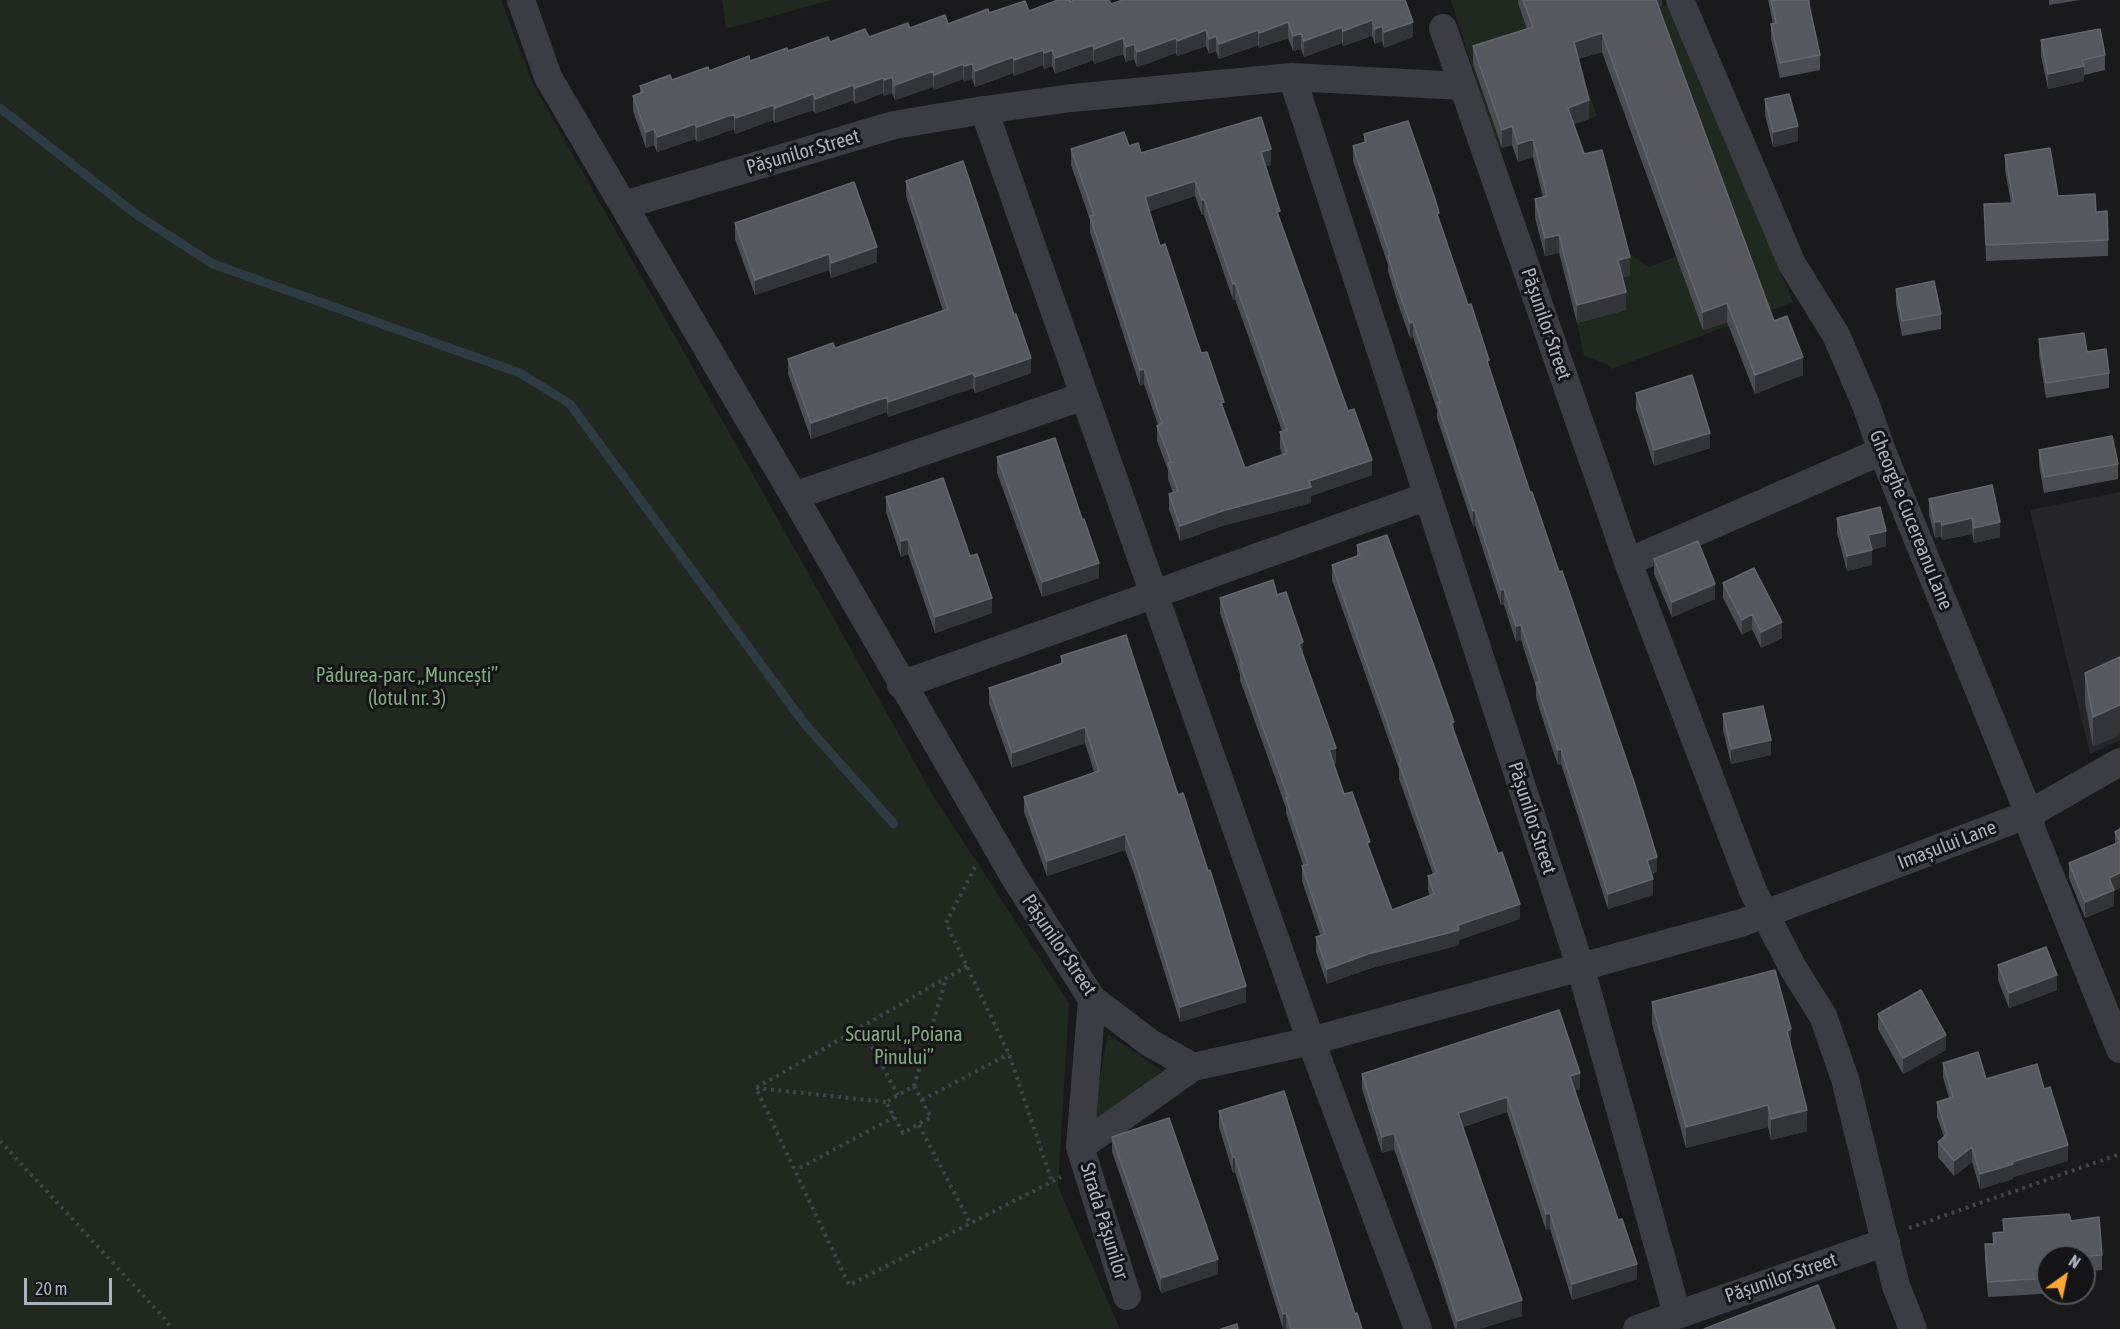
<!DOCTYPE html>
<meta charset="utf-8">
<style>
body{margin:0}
#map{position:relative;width:2120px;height:1329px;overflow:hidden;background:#1a1a1d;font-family:"Asap Condensed",sans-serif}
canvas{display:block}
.north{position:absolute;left:2036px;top:1245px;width:60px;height:60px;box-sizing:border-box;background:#151518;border:2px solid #51545a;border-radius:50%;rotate:33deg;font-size:16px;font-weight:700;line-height:24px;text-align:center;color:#acb3bd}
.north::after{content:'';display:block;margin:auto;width:21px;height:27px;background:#fda732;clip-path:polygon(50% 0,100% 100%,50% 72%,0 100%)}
.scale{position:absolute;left:24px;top:1278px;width:88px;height:27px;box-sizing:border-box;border:3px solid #acb3bd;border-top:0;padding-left:8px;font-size:18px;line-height:21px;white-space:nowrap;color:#acb3bd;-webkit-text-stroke:4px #151518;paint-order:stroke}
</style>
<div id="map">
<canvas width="2120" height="1329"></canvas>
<div class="north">N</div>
<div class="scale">20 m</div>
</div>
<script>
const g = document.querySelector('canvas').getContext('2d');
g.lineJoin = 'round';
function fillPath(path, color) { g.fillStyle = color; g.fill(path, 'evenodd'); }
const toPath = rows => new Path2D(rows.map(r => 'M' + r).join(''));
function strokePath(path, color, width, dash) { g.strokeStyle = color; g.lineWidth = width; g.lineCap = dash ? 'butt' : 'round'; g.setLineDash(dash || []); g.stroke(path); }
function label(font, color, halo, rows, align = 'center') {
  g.font = font + ' "Asap Condensed",sans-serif'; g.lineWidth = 6; g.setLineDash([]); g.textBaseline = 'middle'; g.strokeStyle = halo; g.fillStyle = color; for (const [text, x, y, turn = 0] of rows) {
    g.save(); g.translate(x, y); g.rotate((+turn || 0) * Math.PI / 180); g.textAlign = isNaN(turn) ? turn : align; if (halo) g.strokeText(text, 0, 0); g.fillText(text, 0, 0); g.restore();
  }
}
const built = toPath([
 [2120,492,2120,740,2090,754,2030,510]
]);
const green = toPath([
 [0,0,501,0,532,82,934,797,1069,1003,1058,1187,1120,1329,0,1329],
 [722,0,831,0,726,29],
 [1451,0,1556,0,1597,116,1568,126,1574,143,1518,162,1512,145,1498,150],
 [1670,4,1793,302,1611,369,1607,364,1584,356,1577,323,1626,310,1618,279,1623,250,1649,267,1677,256,1652,10],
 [1108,1034,1162,1071,1091,1125]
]);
const stream = toPath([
 [0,108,137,215,213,264,520,373,570,404,804,723,894,824]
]);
const path = toPath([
 [975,867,946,923,1009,1054,1052,1182],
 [967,966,756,1088,849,1285,1061,1177],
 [861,1027,898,1095],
 [914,1086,931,1117,903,1133,886,1102,914,1086,946,979],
 [756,1088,886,1102],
 [922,1100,1009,1054],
 [919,1125,970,1223],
 [0,1141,164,1318,172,1329],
 [800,1168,894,1117],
 [1909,1228,2120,1154]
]);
const minor = toPath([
 [521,0,548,77,794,496,1015,878,1092,999,1150,1043,1193,1067],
 [1680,0,1792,264,1836,335,1866,405,1882,451,2029,814,2032,831,2120,1049],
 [1443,28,1628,562,1753,891,1793,968,1823,1016,1845,1079,1896,1286,1913,1329],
 [1292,77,1581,969,1677,1314],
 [984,110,1311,1041,1418,1329],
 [624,205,894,125,984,110,1072,98,1292,77,1462,86],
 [794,496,1084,396],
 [1628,562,1882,451],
 [901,685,1428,496],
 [1092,999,1080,1147,1127,1296],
 [1080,1147,1193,1067,1311,1041,1741,923,2029,814,2120,762],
 [1637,1329,1886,1242]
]);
const wall = toPath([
 [1405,0,1413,37,1384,48,1382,41,1375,44,1372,36,1343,46,1342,43,1304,57,1301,49,1293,51,1288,38,1259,48,1258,45,1219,59,1216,51,1209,54,1206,46,1177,56,1176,53,1137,67,1134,59,1126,62,1123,54,1094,64,1093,60,1055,74,1052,66,1044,69,1043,65,1014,76,1013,73,975,87,972,79,964,82,963,79,934,90,933,87,895,100,892,93,884,96,883,93,855,104,853,100,815,114,813,110,775,123,773,120,735,134,734,129,697,142,695,139,657,152,654,145,646,148,633,111,633,96,640,93,640,86,672,80,830,42,869,37,910,28,948,24,989,13,1029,11,1070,2,1111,4],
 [1518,0,1662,0,1662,6,1658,7,1774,321,1803,375,1755,394,1727,322,1703,330,1602,52,1578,59,1589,119,1574,124,1630,275,1622,278,1626,310,1577,323,1559,253,1545,256,1535,218,1535,199,1543,197,1533,157,1518,162,1512,145,1502,148,1473,64,1473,46,1527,29,1518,3],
 [1768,0,1810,0,1810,10,1820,55,1820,70,1780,78,1771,39,1771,24,1773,24],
 [2049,0,2080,0,2049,5],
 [2041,40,2105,55,2105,70,2084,75,2084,81,2048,89,2041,56],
 [1765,99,1798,141,1773,147,1765,115],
 [1364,134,1439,221,1657,872,1651,874,1653,895,1608,909,1561,764,1558,765,1551,745,1536,698,1536,687,1521,640,1516,642,1504,605,1501,605,1475,525,1473,526,1437,418,1437,410,1413,337,1410,338,1397,301,1388,271,1388,265,1353,161,1353,146,1364,142],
 [1129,146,1141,153,1271,165,1266,166,1280,221,1348,411,1372,475,1311,496,1311,503,1222,526,1180,541,1169,509,1169,494,1173,493,1168,479,1168,470,1157,441,1157,426,1158,425,1144,384,1140,386,1090,232,1090,220,1071,165,1071,149],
 [1195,196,1202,215,1204,215,1233,300,1235,299,1282,431,1280,432,1280,447,1282,455,1245,468,1224,409,1160,246,1149,211],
 [2005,155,2058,196,2096,212,2108,240,2108,256,1986,261,1984,204,2011,203,2005,170],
 [906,181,1031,373,975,393,973,388,888,417,887,412,811,439,788,374,788,359,835,348,943,311,906,196],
 [735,223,877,262,831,278,829,270,755,295,735,239],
 [1896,289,1941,314,1941,329,1902,336,1896,304],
 [2039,339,2087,352,2109,373,2109,388,2046,398,2039,355],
 [1636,393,1710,448,1654,466,1636,409],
 [2039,450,2118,464,2118,479,2044,493,2039,465],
 [997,457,1099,578,1042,597,997,473],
 [1992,485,2000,537,1974,543,1972,534,1942,540,1941,536,1935,538,1929,515,1929,499],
 [886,497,970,556,992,613,935,633,908,554,901,557,886,512],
 [1837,518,1886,546,1871,550,1872,565,1847,571,1837,533],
 [1357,545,1454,732,1520,919,1459,940,1459,945,1368,969,1327,984,1316,952,1316,937,1320,935,1302,881,1302,866,1303,865,1286,813,1286,808,1240,680,1240,674,1220,613,1220,598,1277,595,1303,655,1336,763,1334,764,1344,794,1370,850,1392,910,1430,896,1428,891,1428,876,1433,874,1399,779,1399,769,1332,580,1332,565,1357,556],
 [1654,559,1715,599,1672,617,1654,574],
 [1723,583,1782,638,1761,648,1752,629,1742,635,1723,598],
 [1061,656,1246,1002,1180,1022,1134,874,1125,850,1047,876,1024,812,1024,797,1094,772,1085,743,1012,768,989,704,989,688,1061,663],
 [2120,657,2093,747,2085,702,2085,673],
 [1723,714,1771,755,1731,764,1723,730],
 [2120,829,2120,888,2114,891,2114,906,2085,918,2069,878,2069,863,2115,844,2115,832],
 [1998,965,2057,990,2009,1008,1998,980],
 [1652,1002,1791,1049,1807,1131,1771,1140,1768,1127,1686,1148,1652,1024],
 [1878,1014,1946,1050,1903,1074,1878,1029],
 [1943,1063,1986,1079,2044,1089,2068,1161,2013,1177,2013,1179,1980,1189,1972,1162,1954,1176,1938,1157,1938,1142,1944,1137,1937,1117,1937,1102,1949,1098,1943,1078],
 [1362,1074,1580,1089,1575,1090,1637,1279,1572,1300,1550,1229,1546,1230,1507,1112,1463,1127,1522,1316,1479,1329,1455,1329,1436,1270,1394,1149,1382,1153,1362,1089],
 [1219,1111,1355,1314,1362,1329,1286,1329,1286,1328,1283,1329,1235,1172,1233,1173,1219,1127],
 [1112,1137,1218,1274,1161,1293,1112,1152],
 [2003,1219,2071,1221,2102,1255,2102,1270,2084,1271,2084,1257,2048,1257,2048,1293,2059,1293,1988,1297,1985,1260,1985,1244,1993,1244,1993,1233,2003,1232]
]);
const shadedWall = toPath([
 [1652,0,1662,0,1662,6,1652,10],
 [1372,20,1372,36,1343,46,1343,31],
 [1288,22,1288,38,1259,48,1259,33],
 [1413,22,1413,37,1384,48,1384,32],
 [1382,26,1382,41,1375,44,1375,29],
 [1342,27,1342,43,1304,57,1304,41],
 [1206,30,1206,46,1177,56,1177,41],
 [1258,30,1258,45,1219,59,1219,44],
 [1301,33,1301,49,1293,51,1293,36],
 [1602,33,1602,52,1574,60,1574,42],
 [1216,36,1216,51,1209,54,1209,39],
 [1123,38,1123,54,1094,64,1094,49],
 [1176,38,1176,53,1137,67,1137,52],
 [1134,44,1134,59,1126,62,1126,47],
 [1093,45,1093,60,1055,74,1055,58],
 [1043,50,1043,65,1014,76,1014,60],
 [1052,50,1052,66,1044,69,1044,53],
 [1013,57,1013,73,975,87,975,71],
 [963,64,963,79,934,90,934,75],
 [972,64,972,79,964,82,964,66],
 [2084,66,2084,81,2048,89,2048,74],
 [933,71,933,87,895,100,895,85],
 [892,77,892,93,884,96,884,80],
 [883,78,883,93,855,104,855,88],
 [853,85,853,100,815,114,815,99],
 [813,94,813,110,775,123,775,108],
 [1589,100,1589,119,1568,126,1568,108],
 [773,105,773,120,735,134,735,118],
 [734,114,734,129,697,142,697,127],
 [695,124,695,139,657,152,657,137],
 [1512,126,1512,145,1502,148,1502,130],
 [1798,126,1798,141,1773,147,1773,132],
 [654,129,654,145,646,148,646,132],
 [1533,139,1533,157,1518,162,1518,144],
 [1271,149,1271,165,1261,167,1261,152],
 [1195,181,1195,196,1145,213,1145,197],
 [1204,199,1204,215,1202,215,1202,200],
 [1559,235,1559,253,1545,256,1545,238],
 [877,247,877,262,831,278,831,263],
 [829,254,829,270,755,295,755,280],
 [1630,257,1630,275,1618,279,1618,260],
 [1235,283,1235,299,1233,300,1233,284],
 [1626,292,1626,310,1577,323,1577,305],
 [1727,303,1727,322,1703,330,1703,312],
 [1413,322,1413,337,1410,338,1410,323],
 [1803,357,1803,375,1755,394,1755,375],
 [1031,358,1031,373,975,393,975,377],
 [1144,369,1144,384,1140,386,1140,370],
 [973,373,973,388,888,417,888,402],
 [887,397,887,412,811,439,811,423],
 [1710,433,1710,448,1654,466,1654,450],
 [1372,460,1372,475,1311,496,1311,503,1222,526,1180,541,1180,526],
 [1475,510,1475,525,1473,526,1473,511],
 [1972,518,1972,534,1942,540,1942,525],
 [1941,521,1941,536,1935,538,1935,522],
 [2000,522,2000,537,1974,543,1974,528],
 [1886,531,1886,546,1868,550,1868,535],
 [908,539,908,554,901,557,901,541],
 [1872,550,1872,565,1847,571,1847,556],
 [1099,563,1099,578,1042,597,1042,582],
 [1715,584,1715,599,1672,617,1672,602],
 [1504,589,1504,605,1501,605,1501,590],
 [992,598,992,613,935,633,935,617],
 [1752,614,1752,629,1742,635,1742,620],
 [1782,622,1782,638,1761,648,1761,632],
 [1521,625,1521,640,1516,642,1516,626],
 [1303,642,1303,658,1299,644],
 [2120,705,2120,735,2093,747,2093,717],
 [1454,722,1454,737,1451,723],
 [1085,727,1085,743,1012,768,1012,753],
 [1771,740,1771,755,1731,764,1731,749],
 [1336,748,1336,763,1329,766,1329,750],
 [1561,749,1561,764,1558,765,1558,750],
 [1125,834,1125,850,1047,876,1047,861],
 [1657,857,1657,872,1647,876,1647,860],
 [2120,873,2120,888,2114,891,2114,906,2085,918,2085,902,2109,878],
 [1653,879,1653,895,1608,909,1608,894],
 [1520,904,1520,919,1459,940,1459,945,1368,969,1327,984,1327,969,1368,954],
 [2057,975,2057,990,2009,1008,2009,993],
 [1246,986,1246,1002,1180,1022,1180,1007],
 [1791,1029,1791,1051,1787,1031],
 [1946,1035,1946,1050,1903,1074,1903,1058],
 [1580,1073,1580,1089,1570,1092,1570,1076],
 [1507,1097,1507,1112,1458,1128,1458,1113],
 [1768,1105,1768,1127,1686,1148,1686,1127],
 [1807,1110,1807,1131,1771,1140,1771,1119],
 [1394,1133,1394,1149,1382,1153,1382,1137],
 [2068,1145,2068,1161,2013,1177,2013,1179,1980,1189,1980,1174,2012,1162],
 [1972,1147,1972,1162,1954,1176,1954,1161],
 [1233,1157,1235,1157,1235,1172,1233,1173],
 [1550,1213,1550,1229,1546,1230,1546,1214],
 [1218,1259,1218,1274,1161,1293,1161,1278],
 [1637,1264,1637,1279,1572,1300,1572,1284],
 [1522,1300,1522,1316,1479,1329,1457,1329,1457,1321],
 [1286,1313,1286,1328,1283,1329,1283,1314]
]);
const building = toPath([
 [1058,0,1070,0,1070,2,1074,0,1109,0,1111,4,1123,0,1405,0,1413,22,1384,32,1382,26,1375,29,1372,20,1343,31,1342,27,1304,41,1301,33,1293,36,1288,22,1259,33,1258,30,1219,44,1216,36,1209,39,1206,30,1177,41,1176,38,1137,52,1134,44,1126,47,1123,38,1094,49,1093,45,1055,58,1052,50,1044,53,1043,50,1014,60,1013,57,975,71,972,64,964,66,963,64,934,75,933,71,895,85,892,77,884,80,883,78,855,88,853,85,815,99,813,94,775,108,773,105,735,118,734,114,697,127,695,124,657,137,654,129,646,132,633,96,643,92,640,86,670,75,672,80,708,67,709,71,749,56,750,61,787,48,788,51,828,37,830,42,865,29,869,37,908,23,910,28,945,15,948,24,988,9,989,13,1025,1,1029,11,1058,0],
 [1523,0,1656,0,1774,321,1787,316,1803,357,1755,375,1727,303,1703,312,1602,33,1574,42,1589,100,1568,108,1584,154,1602,150,1630,257,1618,260,1626,292,1577,305,1559,235,1545,238,1535,199,1547,196,1533,139,1518,144,1512,126,1502,130,1473,46,1533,27,1523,0],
 [1771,0,1808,0,1820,55,1780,63,1771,24,1776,23,1771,0],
 [2100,29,2105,55,2082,60,2084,66,2048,74,2041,40,2100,29],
 [1789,94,1798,126,1773,132,1765,99,1789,94],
 [1261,117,1271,149,1261,152,1280,211,1277,212,1348,411,1354,409,1372,460,1309,481,1311,487,1222,511,1180,526,1169,494,1178,491,1168,463,1171,462,1157,426,1162,423,1144,369,1140,370,1090,216,1094,215,1071,149,1124,132,1129,146,1138,143,1141,153,1261,117],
 [1195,181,1202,200,1204,199,1233,284,1235,283,1287,430,1280,432,1287,453,1245,468,1221,403,1224,402,1207,352,1201,353,1165,244,1160,246,1145,197,1195,181],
 [1408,121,1435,199,1439,213,1437,214,1468,305,1471,304,1489,360,1487,361,1530,492,1532,492,1559,572,1562,571,1635,785,1657,857,1647,860,1653,879,1608,894,1561,749,1558,750,1551,729,1536,683,1540,682,1521,625,1516,626,1504,589,1501,590,1475,510,1473,511,1437,403,1440,402,1413,322,1410,323,1397,286,1388,256,1390,255,1353,146,1366,142,1364,134,1408,121],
 [2050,148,2058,196,2095,194,2096,212,2107,211,2108,240,1986,245,1984,204,2014,203,2005,155,2050,148],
 [963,161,1014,315,1016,314,1031,358,975,377,973,373,888,402,887,397,811,423,788,359,833,343,835,348,948,309,906,181,963,161],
 [854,182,877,247,831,263,829,254,755,280,735,223,854,182],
 [1934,281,1941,314,1902,321,1896,289,1934,281],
 [2084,333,2087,352,2106,349,2109,373,2046,383,2039,339,2084,333],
 [1692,375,1710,433,1654,450,1636,393,1692,375],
 [2112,436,2118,464,2044,477,2039,450,2112,436],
 [1055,438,1082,519,1084,519,1099,563,1042,582,997,457,1055,438],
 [943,478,970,556,977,554,992,598,935,617,908,539,901,541,886,497,943,478],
 [1992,485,2000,522,1974,528,1972,518,1942,525,1941,521,1935,522,1929,499,1992,485],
 [1880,507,1886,531,1868,535,1872,550,1847,556,1837,518,1880,507],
 [1387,535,1454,722,1451,723,1498,854,1502,852,1520,904,1458,925,1459,930,1368,954,1327,969,1316,937,1325,934,1302,866,1308,864,1286,798,1288,797,1240,664,1242,664,1220,598,1273,580,1277,595,1286,592,1303,642,1299,644,1336,748,1329,750,1344,794,1352,792,1370,842,1367,843,1392,910,1434,894,1428,876,1437,873,1399,763,1401,762,1332,565,1360,555,1357,545,1387,535],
 [1698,541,1715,584,1672,602,1654,559,1698,541],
 [1754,568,1782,622,1761,632,1752,614,1742,620,1723,583,1754,568],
 [1126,635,1178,795,1183,793,1208,871,1210,870,1246,986,1180,1007,1134,858,1125,834,1047,861,1024,797,1099,771,1085,727,1012,753,989,688,1063,663,1061,656,1126,635],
 [2120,657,2120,705,2093,717,2085,673,2120,657],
 [1763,706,1771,740,1731,749,1723,714,1763,706],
 [2120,829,2120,873,2109,878,2114,890,2085,902,2069,863,2120,842,2115,832,2120,829],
 [2046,947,2057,975,2009,993,1998,965,2046,947],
 [1775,970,1791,1029,1787,1031,1807,1110,1771,1119,1768,1105,1686,1127,1652,1002,1775,970],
 [1921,990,1946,1035,1903,1058,1878,1014,1921,990],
 [1559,1010,1580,1073,1570,1076,1618,1220,1622,1219,1637,1264,1572,1284,1550,1213,1546,1214,1507,1097,1458,1113,1522,1300,1457,1321,1436,1254,1394,1133,1382,1137,1362,1074,1559,1010],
 [1978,1052,1986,1079,2037,1064,2044,1089,2050,1087,2068,1145,2012,1162,2013,1164,1980,1174,1972,1147,1954,1161,1938,1142,1947,1134,1937,1102,1953,1097,1943,1063,1978,1052],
 [1284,1091,1355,1314,1357,1313,1362,1329,1291,1329,1286,1313,1283,1314,1235,1157,1233,1157,1219,1111,1284,1091],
 [1169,1118,1218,1259,1161,1278,1112,1137,1169,1118],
 [2069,1214,2071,1221,2099,1217,2102,1255,2071,1257,2048,1257,2048,1278,1988,1282,1985,1244,1994,1244,1993,1233,2004,1232,2003,1219,2069,1214],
 [1818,1285,1835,1329,1704,1329,1818,1285],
 [1237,1324,1238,1329,1221,1329,1237,1324]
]);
const streetNames = [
 ["Pășunilor Street",803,152,-16],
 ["Pășunilor Street",1546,324,71],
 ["Gheorghe Cucereanu Lane",1911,520,68],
 ["Pășunilor Street",1532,818,72],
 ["Imașului Lane",1947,845,-21],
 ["Pășunilor Street",1059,945,56],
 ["Strada Pășunilor",1104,1221,73],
 ["Pășunilor Street",1781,1278,-19]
];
const parkNames = [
 ["Pădurea-parc „Muncești”",407,676],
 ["(lotul nr. 3)",407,699],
 ["Scuarul „Poiana",904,1035],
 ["Pinului”",904,1058]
];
fillPath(built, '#26262a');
fillPath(green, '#202820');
strokePath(stream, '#2f3b42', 9);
strokePath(path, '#414449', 4, [3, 4.5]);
strokePath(minor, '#3b3d42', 28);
fillPath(wall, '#4b4d52');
fillPath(shadedWall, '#333438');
fillPath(building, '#56585e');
strokePath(building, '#63666c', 1.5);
label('20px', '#acb3bd', '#151518', streetNames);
label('20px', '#83a982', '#151518', parkNames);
</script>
